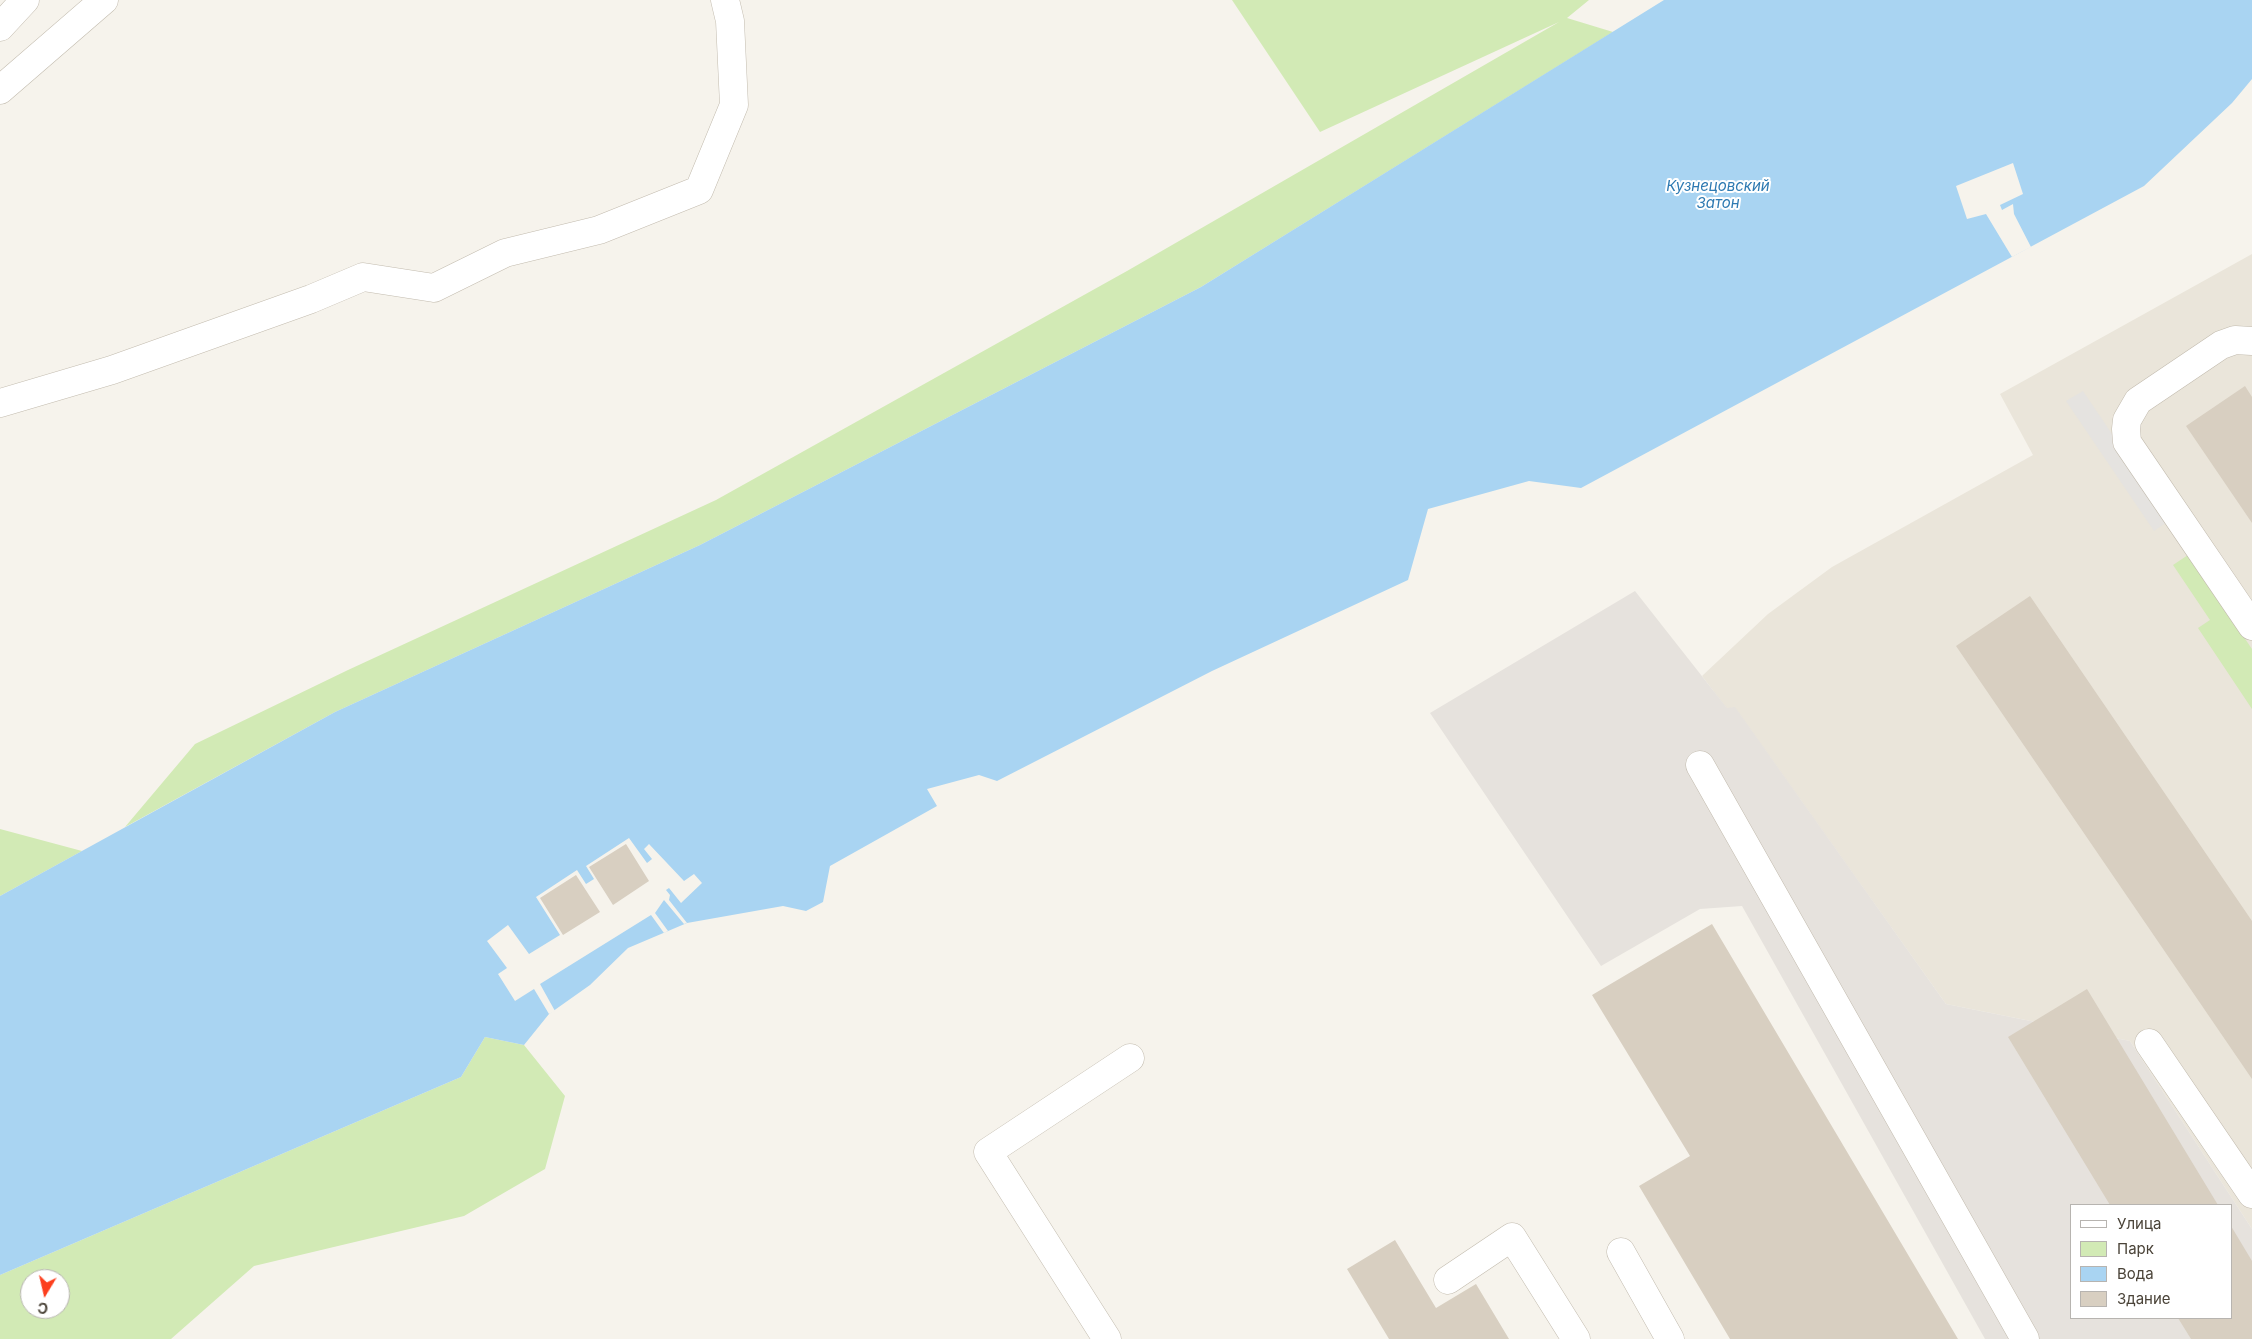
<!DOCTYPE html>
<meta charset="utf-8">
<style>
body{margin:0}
#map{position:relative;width:2252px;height:1339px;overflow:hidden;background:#f6f3ec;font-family:Inter,sans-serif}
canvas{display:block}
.legend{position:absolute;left:2070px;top:1204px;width:162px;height:115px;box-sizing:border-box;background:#fff;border:1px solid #b7b4b0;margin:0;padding:6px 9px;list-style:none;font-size:15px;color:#4b4439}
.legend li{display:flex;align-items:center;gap:10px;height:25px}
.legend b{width:25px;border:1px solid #b7b4b0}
.north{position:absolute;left:20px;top:1269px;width:50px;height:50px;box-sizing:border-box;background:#fff;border:1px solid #b7b4b0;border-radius:50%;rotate:189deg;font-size:14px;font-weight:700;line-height:20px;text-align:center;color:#4b4439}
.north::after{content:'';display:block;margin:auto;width:18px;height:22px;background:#fc3f1d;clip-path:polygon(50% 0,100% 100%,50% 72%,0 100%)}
</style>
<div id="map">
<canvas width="2252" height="1339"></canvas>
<ul class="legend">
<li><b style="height:6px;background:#fff"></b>Улица</li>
<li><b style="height:14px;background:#d2eab5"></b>Парк</li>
<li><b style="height:14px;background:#a9d4f2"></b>Вода</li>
<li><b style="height:14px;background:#d8cfc1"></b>Здание</li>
</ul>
<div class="north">С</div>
</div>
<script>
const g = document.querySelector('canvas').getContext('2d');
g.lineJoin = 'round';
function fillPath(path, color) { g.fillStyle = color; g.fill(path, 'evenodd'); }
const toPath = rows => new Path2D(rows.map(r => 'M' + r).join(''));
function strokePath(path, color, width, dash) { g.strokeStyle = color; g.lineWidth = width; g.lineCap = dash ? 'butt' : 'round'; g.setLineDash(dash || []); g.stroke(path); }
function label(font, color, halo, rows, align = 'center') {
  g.font = font + ' Inter,sans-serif'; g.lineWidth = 4; g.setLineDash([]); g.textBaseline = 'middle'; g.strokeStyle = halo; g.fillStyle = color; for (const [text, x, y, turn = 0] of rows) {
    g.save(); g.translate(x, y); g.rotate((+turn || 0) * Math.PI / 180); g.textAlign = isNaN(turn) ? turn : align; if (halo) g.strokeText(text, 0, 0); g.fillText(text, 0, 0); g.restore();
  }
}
const residential = toPath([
 [2252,254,2252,1229,2130,1041,1946,1004,1735,708,1727,709,1702,676,1768,614,1832,567,2033,455,2000,394]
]);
const industrial = toPath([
 [1635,591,1727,708,1735,707,1946,1004,2130,1041,2252,1229,2252,1339,1985,1339,1742,906,1700,909,1601,966,1430,713],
 [2071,1205,2231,1205,2231,1318,2071,1318]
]);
const green = toPath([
 [1232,0,1589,0,1567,18,1613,32,1201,287,700,545,335,712,125,827,195,744,348,670,716,500,1127,271,1559,22,1320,132],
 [2188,555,2252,649,2252,709,2198,628,2210,620,2173,565],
 [0,829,82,851,0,896],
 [485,1037,524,1045,565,1096,545,1169,464,1216,254,1266,171,1339,0,1339,0,1275,461,1077],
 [30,1279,60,1279,60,1309,30,1309]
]);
const parking = toPath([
 [2083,391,2170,520,2154,531,2066,401]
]);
const water = toPath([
 [1664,0,2252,0,2252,79,2232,103,2144,186,1581,488,1529,481,1428,509,1408,580,1212,671,997,781,979,775,927,789,937,806,830,866,823,902,806,911,783,906,687,923,628,948,590,985,549,1014,524,1045,485,1037,461,1077,0,1275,0,896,335,712,700,545,1201,287]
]);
const pier = toPath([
 [2013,163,2023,194,2000,205,2002,210,2013,204,2014,214,2031,247,2012,257,1986,214,1967,219,1956,186],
 [629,838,647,863,652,859,644,849,649,844,684,881,694,874,702,883,681,903,669,888,666,890,670,895,669,900,687,923,684,924,664,900,655,913,668,931,664,933,651,915,540,984,555,1011,549,1014,534,989,515,1001,498,974,507,968,487,941,508,925,529,954,560,935,536,897,577,870,586,884,594,879,586,866]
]);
const building = toPath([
 [2245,386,2252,397,2252,523,2186,426],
 [2030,596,2252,921,2252,1079,1956,646],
 [626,844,649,881,613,905,589,867],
 [576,875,600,912,563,935,540,898],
 [1712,924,1958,1339,1730,1339,1639,1186,1690,1156,1592,995],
 [2087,989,2218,1205,2110,1205,2008,1037],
 [2231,1226,2252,1261,2252,1339,2191,1339,2178,1318,2231,1318],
 [1395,1240,1436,1308,1476,1284,1509,1339,1389,1339,1347,1269]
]);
const minor = toPath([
 [0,27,25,0],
 [0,90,104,0],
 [2252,341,2235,340,2221,345,2138,401,2127,420,2126,429,2127,442,2252,626],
 [0,403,112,370,311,299,363,277,434,288,505,253,599,230,699,190,734,105,730,21,725,0],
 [1700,765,2025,1339],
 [2149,1043,2252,1194],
 [1621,1252,1670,1339],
 [1448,1280,1512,1237,1576,1339],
 [1107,1339,988,1152,1130,1058]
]);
const waterNames = [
 ["Кузнецовский",1718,186],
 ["Затон",1718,203]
];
fillPath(residential, '#eae5da');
fillPath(industrial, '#e6e2dd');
fillPath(green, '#d2eab5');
fillPath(parking, '#e5e3e0');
fillPath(water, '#a9d4f2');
fillPath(pier, '#f6f3ec');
fillPath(building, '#d8cfc1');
strokePath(minor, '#c2bbae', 29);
strokePath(minor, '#fff', 28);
label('italic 15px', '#2e7ab2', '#fff', waterNames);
</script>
